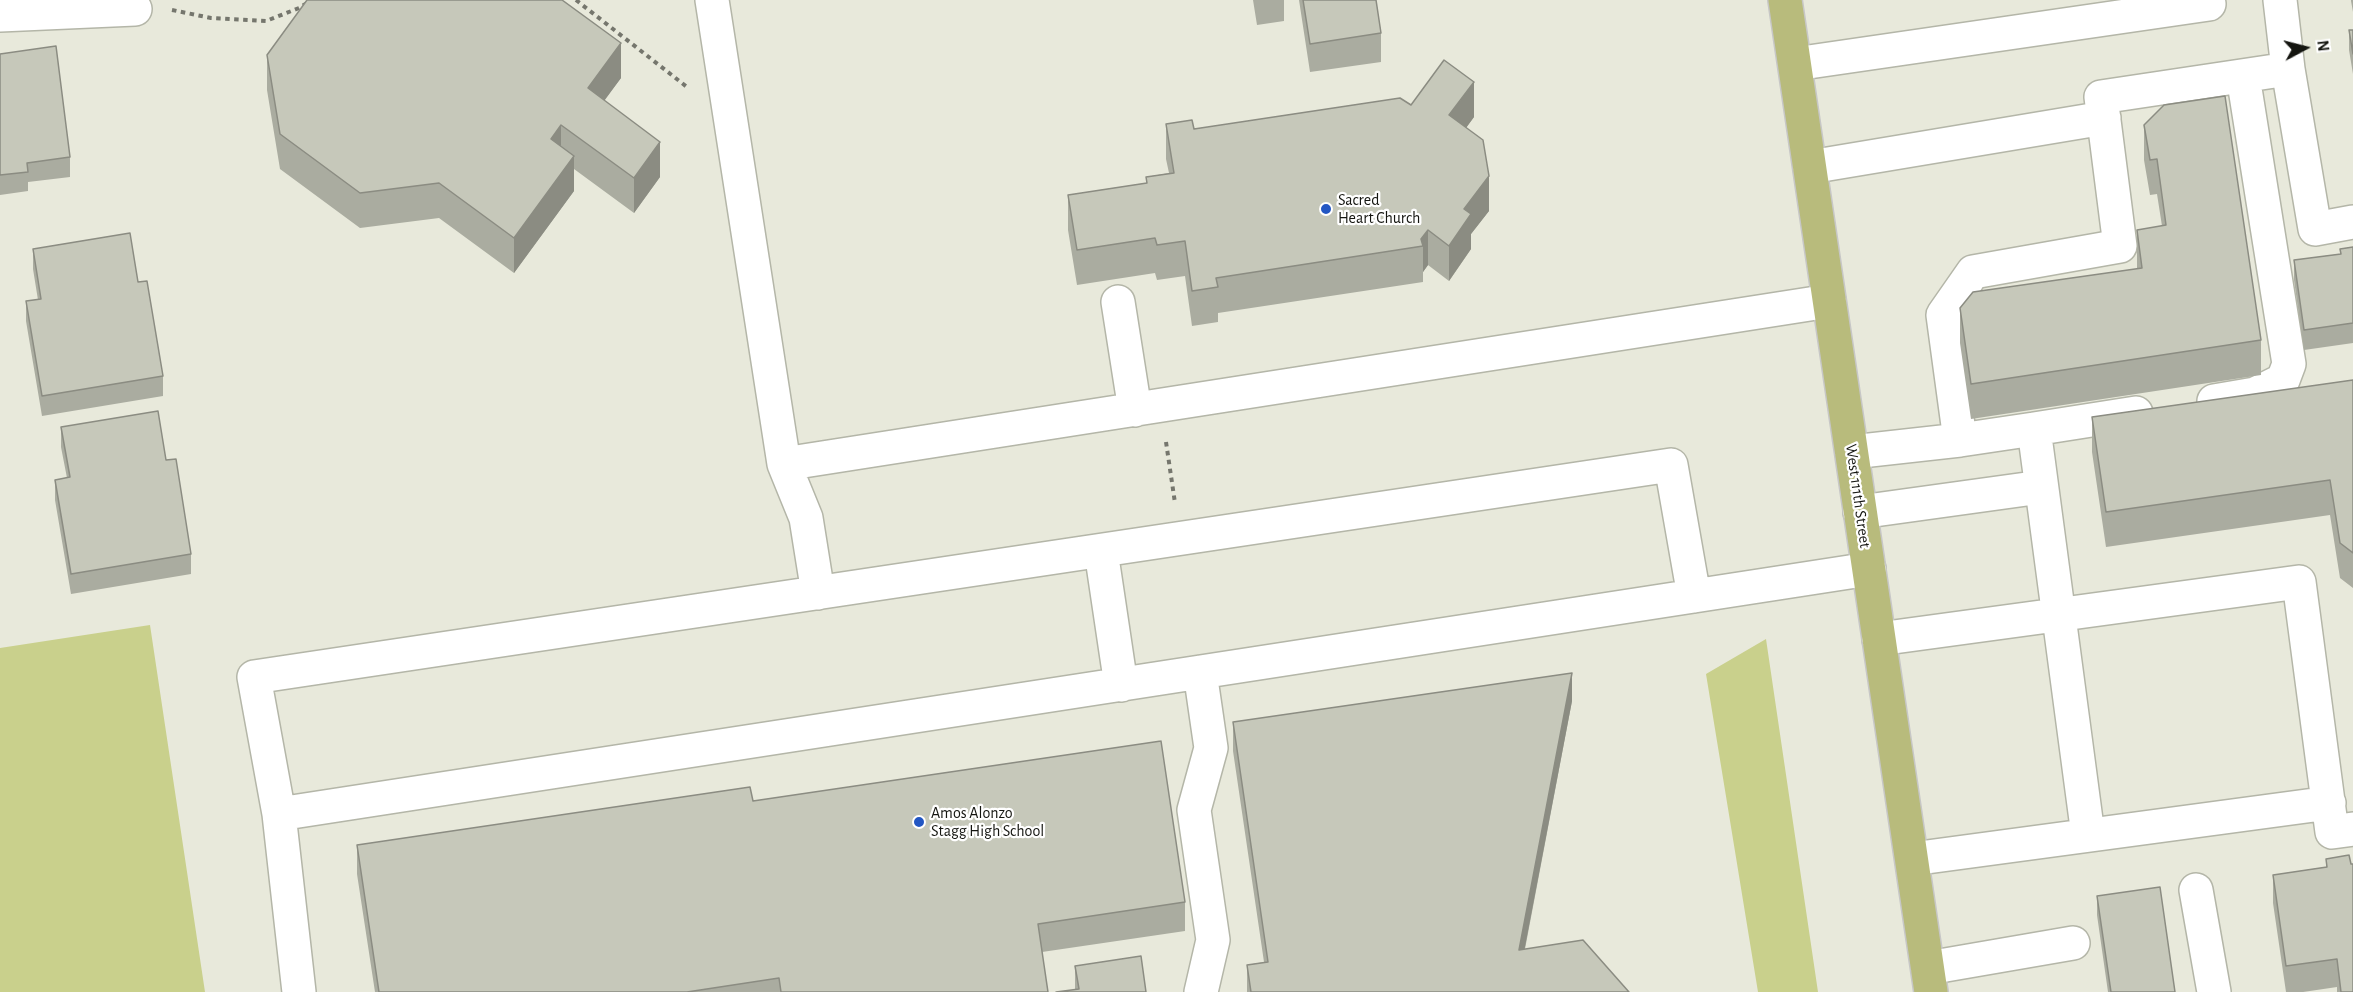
<!DOCTYPE html>
<style>
body{margin:0}
#map{position:relative;width:2353px;height:992px;overflow:hidden;background:#e8e9db;font-family:"Alegreya Sans",sans-serif}
canvas{display:block}
.north{position:absolute;left:2275px;top:18px;width:60px;height:60px;-webkit-text-stroke:4px #fff;paint-order:stroke;rotate:83deg;font-size:16px;font-weight:700;line-height:24px;text-align:center;color:#141510}
.north::after{content:'';display:block;margin:auto;width:21px;height:27px;background:#141510;clip-path:polygon(50% 0,100% 100%,50% 72%,0 100%)}
</style>
<div id="map">
<canvas width="2353" height="992"></canvas>
<div class="north">N</div>
</div>
<script>
const g = document.querySelector('canvas').getContext('2d');
g.lineJoin = 'round';
function fillPath(path, color) { g.fillStyle = color; g.fill(path, 'evenodd'); }
const toPath = rows => new Path2D(rows.map(r => 'M' + r).join(''));
function strokePath(path, color, width, dash) { g.strokeStyle = color; g.lineWidth = width; g.lineCap = dash ? 'butt' : 'round'; g.setLineDash(dash || []); g.stroke(path); }
function label(font, color, halo, rows, align = 'center') {
  g.font = font + ' "Alegreya Sans",sans-serif'; g.lineWidth = 4.5; g.setLineDash([]); g.textBaseline = 'middle'; g.strokeStyle = halo; g.fillStyle = color; for (const [text, x, y, turn = 0] of rows) {
    g.save(); g.translate(x, y); g.rotate((+turn || 0) * Math.PI / 180); g.textAlign = isNaN(turn) ? turn : align; if (halo) g.strokeText(text, 0, 0); g.fillText(text, 0, 0); g.restore();
  }
}
const green = toPath([
 [150,625,205,992,0,992,0,648],
 [1766,639,1818,992,1758,992,1706,674]
]);
const path = toPath([
 [576,0,687,87],
 [172,10,211,18,266,21,299,8,312,0],
 [1166,442,1175,503]
]);
const minor = toPath([
 [712,0,784,464,1829,301],
 [2280,0,2288,69,2315,229,2353,222],
 [0,15,135,9],
 [1795,64,2209,4],
 [1810,167,2104,118],
 [1118,302,1135,410],
 [2214,401,2255,394,2283,380,2289,364,2243,76],
 [2034,429,2136,413],
 [1852,452,1960,440],
 [784,464,806,518,818,593],
 [1860,512,2041,487],
 [1101,551,1121,685],
 [1879,639,2299,582,2332,832,2353,829],
 [1200,672,1211,748,1194,810,1213,940,1201,992],
 [279,814,1869,569],
 [2088,835,2034,429,1960,440,1943,315,1973,272,2120,246,2101,97,2288,69],
 [1912,859,2329,803],
 [2196,890,2214,992],
 [1928,968,2073,943],
 [299,992,279,814,254,677,1671,465,1694,596]
]);
const major = toPath([
 [1785,0,1931,992]
]);
const wall = toPath([
 [1253,0,1284,0,1284,21,1257,25],
 [1299,0,1376,0,1381,33,1381,62,1310,72],
 [2351,0,2353,0,2353,12,2351,1],
 [2349,30,2353,30,2353,74,2349,50],
 [0,54,70,157,70,177,28,182,28,191,0,195],
 [267,55,621,78,604,100,660,177,634,213,574,169,574,191,514,273,439,218,360,228,280,169,267,90],
 [1411,105,1474,117,1466,128,1489,211,1471,234,1471,249,1449,281,1428,265,1423,272,1423,282,1218,313,1218,322,1192,326,1185,276,1157,280,1155,273,1077,285,1068,230,1068,195,1146,183,1146,177,1169,173,1166,159,1166,124,1194,129],
 [2144,125,2261,340,2261,375,1971,419,1960,343,1960,308,2137,269,2137,230,2162,226,2157,194,2150,195,2144,160],
 [2353,247,2353,343,2304,350,2294,280,2294,260,2340,254,2340,249],
 [33,249,138,282,163,376,163,396,42,416,26,321,26,301,38,300,33,269],
 [2353,380,2353,588,2340,578,2330,515,2106,547,2092,452,2092,417],
 [61,427,166,460,191,554,191,574,71,594,55,500,55,480,67,478,61,447],
 [1572,701,1525,949,1629,992,1247,992,1247,965,1264,962,1233,751,1233,722],
 [753,801,1185,902,1185,931,1042,952,1048,992,375,992,357,874,357,845],
 [2326,859,2353,992,2337,992,2337,987,2303,992,2286,992,2273,903,2273,875,2326,867],
 [2097,896,2175,992,2108,992,2097,915],
 [1075,966,1146,992,1075,989]
]);
const shadedWall = toPath([
 [621,43,621,78,588,123,588,88],
 [1474,82,1474,117,1449,151,1449,115],
 [561,125,561,160,551,139],
 [660,142,660,177,634,213,634,178],
 [574,156,574,191,514,273,514,238],
 [1489,176,1489,211,1471,234,1471,249,1449,281,1449,246,1464,209],
 [1428,230,1428,265,1423,272,1423,246,1421,239],
 [1572,673,1572,701,1519,978,1519,950]
]);
const building = toPath([
 [307,0,562,0,621,43,588,88,660,142,634,178,561,125,551,139,574,156,514,238,439,183,360,193,280,134,267,55,307,0],
 [1303,0,1376,0,1381,33,1310,44,1303,0],
 [2349,30,2353,30,2353,54,2349,30],
 [56,46,70,157,27,163,28,172,0,175,0,54,56,46],
 [1444,60,1474,82,1449,115,1483,140,1489,176,1464,209,1471,214,1449,246,1428,230,1421,239,1423,246,1216,278,1218,287,1192,291,1185,241,1157,245,1155,238,1077,250,1068,195,1147,183,1146,177,1174,173,1166,124,1192,120,1194,129,1400,98,1411,105,1444,60],
 [2225,96,2261,340,1971,384,1960,308,1973,292,2142,268,2137,230,2166,225,2157,159,2150,160,2144,125,2164,105,2225,96],
 [130,233,138,282,147,281,163,376,42,396,26,301,41,299,33,249,130,233],
 [2353,247,2353,323,2304,330,2294,260,2341,254,2340,249,2353,247],
 [2353,380,2353,553,2340,543,2330,480,2106,512,2092,417,2353,380],
 [158,411,166,460,176,459,191,554,71,574,55,480,70,477,61,427,158,411],
 [1572,673,1519,950,1583,940,1629,992,1251,992,1247,965,1268,962,1233,722,1572,673],
 [1161,741,1185,902,1038,924,1048,992,781,992,779,978,687,992,379,992,357,845,750,787,753,801,1161,741],
 [2349,855,2351,864,2353,864,2353,992,2341,992,2337,959,2286,966,2273,875,2327,867,2326,859,2349,855],
 [2160,887,2175,992,2111,992,2097,896,2160,887],
 [1141,956,1146,992,1056,992,1079,989,1075,966,1141,956]
]);
const markers = [
 [1326,209,6,"#2256c3"],
 [919,822,6,"#2256c3"]
];
const poiNames = [
 ["Sacred",1338,200],
 ["Heart Church",1338,218],
 ["Amos Alonzo",931,813],
 ["Stagg High School",931,831]
];
const streetNames = [
 ["West 111th Street",1858,496,82]
];
fillPath(green, '#c9d08c');
strokePath(minor, '#b4b6a8', 36);
strokePath(major, '#c7c7c6', 36);
strokePath(path, '#75766d', 4, [4.5, 4.5]);
strokePath(minor, '#fff', 33);
strokePath(major, '#b8bb7c', 33);
fillPath(wall, '#aaaca0');
fillPath(shadedWall, '#8b8c82');
fillPath(building, '#c6c8ba');
strokePath(building, '#8b8c82', 1.5);
for (const [x, y, r, color] of markers) { const dot = new Path2D(); dot.arc(x, y, r, 0, 2 * Math.PI); g.fillStyle = color; g.fill(dot); strokePath(dot, '#fff', 2); }
label('16px', '#141510', '#fff', poiNames, 'left');
label('16px', '#141510', '#fff', streetNames);
</script>
